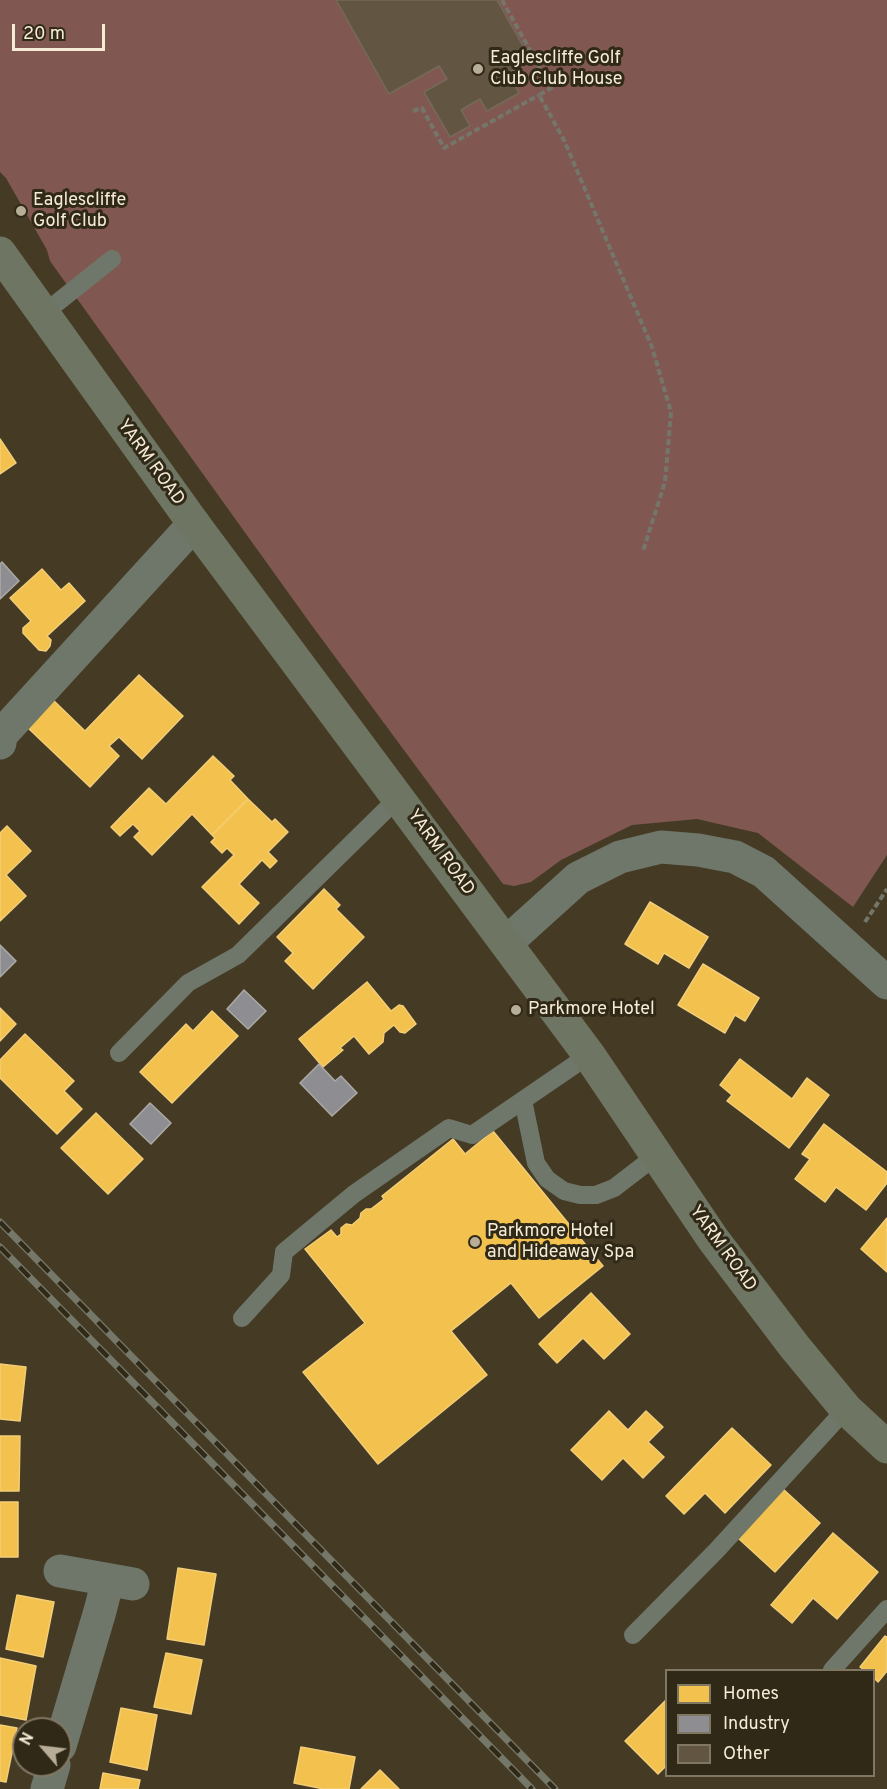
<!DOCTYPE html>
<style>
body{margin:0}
#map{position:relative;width:887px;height:1789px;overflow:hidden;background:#453b24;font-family:Overpass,sans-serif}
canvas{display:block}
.legend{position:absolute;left:665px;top:1669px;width:210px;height:108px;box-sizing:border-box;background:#312917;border:2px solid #807763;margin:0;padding:8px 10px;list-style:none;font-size:18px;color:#f6ecd6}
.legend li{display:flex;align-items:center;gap:12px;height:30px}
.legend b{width:30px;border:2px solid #807763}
.north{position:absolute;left:12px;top:1717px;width:60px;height:60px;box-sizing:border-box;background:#312917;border:2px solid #807763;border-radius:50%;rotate:298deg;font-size:16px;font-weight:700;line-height:24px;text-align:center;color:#f6ecd6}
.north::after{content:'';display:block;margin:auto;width:21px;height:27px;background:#b8ae98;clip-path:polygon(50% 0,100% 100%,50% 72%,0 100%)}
.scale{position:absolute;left:12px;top:24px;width:93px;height:27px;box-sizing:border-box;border:3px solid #f6ecd6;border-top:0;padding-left:8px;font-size:18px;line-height:21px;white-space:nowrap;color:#f6ecd6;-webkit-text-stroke:4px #312917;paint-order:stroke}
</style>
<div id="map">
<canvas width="887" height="1789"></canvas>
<ul class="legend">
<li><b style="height:16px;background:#f2c14e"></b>Homes</li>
<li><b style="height:16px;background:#8d8d92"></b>Industry</li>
<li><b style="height:16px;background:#625542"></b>Other</li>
</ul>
<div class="north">N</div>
<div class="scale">20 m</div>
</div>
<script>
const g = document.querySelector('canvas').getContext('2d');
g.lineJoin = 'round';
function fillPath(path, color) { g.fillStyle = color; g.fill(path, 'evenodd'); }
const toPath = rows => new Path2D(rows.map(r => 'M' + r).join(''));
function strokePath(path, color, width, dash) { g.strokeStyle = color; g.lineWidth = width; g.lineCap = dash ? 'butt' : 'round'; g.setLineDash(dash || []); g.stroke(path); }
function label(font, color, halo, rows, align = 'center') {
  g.font = font + ' Overpass,sans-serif'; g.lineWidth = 6; g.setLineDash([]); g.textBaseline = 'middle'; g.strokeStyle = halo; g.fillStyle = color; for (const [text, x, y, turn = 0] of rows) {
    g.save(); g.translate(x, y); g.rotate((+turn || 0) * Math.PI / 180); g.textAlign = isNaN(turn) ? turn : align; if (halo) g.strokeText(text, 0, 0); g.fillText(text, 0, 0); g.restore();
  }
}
const green = toPath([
 [0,0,887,0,887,855,853,907,758,833,697,819,632,825,561,860,531,882,514,886,503,884,310,623,50,261,47,250,6,178,0,172]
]);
const homes = toPath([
 [0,439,16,463,0,474,0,439],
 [42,569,61,590,69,583,85,601,47,636,51,640,50,646,46,651,39,650,23,633,23,628,31,621,10,598,42,569],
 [139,675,183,716,142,759,119,737,109,746,119,756,90,787,26,726,52,699,85,731,139,675],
 [213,756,234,776,230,780,248,799,212,835,192,814,152,855,134,837,140,831,133,824,120,836,111,827,149,788,166,804,213,756],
 [248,799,272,822,275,819,288,832,268,852,277,861,270,868,262,860,239,884,259,903,239,924,202,887,234,855,227,848,222,853,211,842,215,838,212,835,248,799],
 [7,826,31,851,6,875,26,896,0,921,0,833,7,826],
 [324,889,340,905,336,909,364,937,313,989,285,961,293,953,277,937,324,889],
 [650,902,708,937,689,968,664,953,658,964,625,944,650,902],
 [703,964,759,998,745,1021,735,1015,725,1033,678,1005,703,964],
 [367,982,391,1011,399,1005,403,1006,416,1024,405,1033,400,1032,394,1025,384,1033,383,1042,369,1054,354,1036,340,1048,343,1050,323,1067,299,1039,367,982],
 [0,1008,16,1024,0,1041,0,1008],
 [212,1011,238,1036,172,1103,140,1072,186,1024,193,1031,212,1011],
 [25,1034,74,1081,64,1091,82,1109,57,1134,0,1078,0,1060,25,1034],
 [740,1059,792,1099,807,1078,829,1095,789,1148,727,1101,732,1095,720,1085,740,1059],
 [96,1113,143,1159,108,1194,61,1148,96,1113],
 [824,1124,887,1172,887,1183,866,1210,836,1187,825,1202,795,1179,810,1159,802,1154,824,1124],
 [493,1131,603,1266,539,1318,511,1283,451,1331,487,1375,378,1464,303,1372,365,1323,305,1249,331,1230,337,1237,341,1234,341,1228,346,1224,352,1225,360,1218,361,1213,366,1209,371,1209,384,1199,382,1196,453,1139,465,1154,493,1131],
 [887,1218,887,1272,861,1249,887,1218],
 [591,1293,630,1334,604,1359,583,1338,557,1363,539,1344,591,1293],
 [0,1364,26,1367,20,1421,0,1419,0,1364],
 [609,1411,628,1430,646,1411,663,1427,648,1442,664,1457,643,1478,623,1458,602,1480,571,1450,609,1411],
 [732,1428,771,1465,725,1513,705,1493,684,1514,666,1496,732,1428],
 [0,1436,20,1436,19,1491,0,1491,0,1436],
 [783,1489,820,1523,775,1572,738,1538,783,1489],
 [0,1502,18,1502,18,1557,0,1557,0,1502],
 [833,1533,878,1572,837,1619,813,1598,792,1623,771,1605,833,1533],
 [178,1568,216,1574,204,1645,167,1639,178,1568],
 [17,1595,54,1602,43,1657,6,1649,17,1595],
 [885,1636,887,1637,887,1671,878,1682,874,1678,874,1670,864,1670,860,1667,885,1636],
 [166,1653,202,1660,191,1714,154,1707,166,1653],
 [0,1658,36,1666,26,1720,0,1715,0,1658],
 [666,1700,666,1766,658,1774,625,1741,666,1700],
 [121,1708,157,1715,147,1770,110,1762,121,1708],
 [0,1725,17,1728,6,1782,0,1781,0,1725],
 [301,1747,355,1757,349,1789,324,1789,294,1783,301,1747],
 [380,1770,399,1789,361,1789,380,1770],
 [103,1773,140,1780,138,1789,100,1789,103,1773]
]);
const industry = toPath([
 [2,562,19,581,0,599,0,564,2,562],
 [0,945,16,961,0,977,0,945],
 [244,990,266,1011,248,1029,227,1009,244,990],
 [319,1064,335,1081,341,1076,357,1093,332,1116,300,1083,319,1064],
 [150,1103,171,1123,151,1144,130,1124,150,1103]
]);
const building = toPath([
 [336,0,497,0,531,60,508,73,519,93,487,111,480,99,461,110,470,126,450,137,424,92,447,79,439,66,389,94,336,0]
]);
const path = toPath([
 [502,0,551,88,539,95,564,140,652,347,671,412,665,482,643,551],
 [413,111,422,108,444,148,539,95],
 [865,922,887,889]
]);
const lane = toPath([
 [43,314,112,259],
 [119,1053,188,983,238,955,399,797],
 [523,1100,536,1163,547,1179,564,1191,580,1195,596,1195,614,1188,657,1155],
 [242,1318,281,1275,284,1252,354,1194,449,1128,472,1135,589,1055],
 [633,1635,716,1551,846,1409],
 [832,1670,887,1609]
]);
const street = toPath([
 [0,743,1,735,194,524],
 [506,943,578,878,620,857,661,847,698,850,735,857,764,872,887,983],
 [60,1571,133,1584],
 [60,1746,100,1611,108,1580],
 [47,1789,54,1765]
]);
const primary = toPath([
 [0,253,194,524,589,1055,713,1239,794,1346,846,1409,887,1447]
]);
const rail = toPath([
 [0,1222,555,1789],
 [0,1247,532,1789]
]);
const markers = [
 [478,69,6,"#b8ae98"],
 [21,211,6,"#b8ae98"],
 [516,1010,6,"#b8ae98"],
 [475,1242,6,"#b8ae98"]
];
const poiNames = [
 ["Eaglescliffe Golf",490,59],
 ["Club Club House",490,80],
 ["Eaglescliffe",33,201],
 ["Golf Club",33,222],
 ["Parkmore Hotel",528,1010],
 ["Parkmore Hotel",487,1232],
 ["and Hideaway Spa",487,1253]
];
const streetNames = [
 ["YARM ROAD",150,463,54],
 ["YARM ROAD",440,853,54],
 ["YARM ROAD",722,1249,54]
];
fillPath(green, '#805851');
fillPath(homes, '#f2c14e');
strokePath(homes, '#f3ce77', 1.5);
fillPath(industry, '#8d8d92');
strokePath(industry, '#acaaa6', 1.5);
fillPath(building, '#625542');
strokePath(building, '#756a59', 1.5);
strokePath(path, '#74766a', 4, [6, 3]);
strokePath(lane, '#6f776b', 18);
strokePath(street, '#6f776b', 33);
strokePath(primary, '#6e7663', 33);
strokePath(rail, '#757769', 7);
strokePath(rail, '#312917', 4.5, [14]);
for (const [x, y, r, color] of markers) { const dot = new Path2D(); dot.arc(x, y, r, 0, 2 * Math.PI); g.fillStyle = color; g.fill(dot); strokePath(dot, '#312917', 2); }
label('18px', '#f6ecd6', '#312917', poiNames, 'left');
label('18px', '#f6ecd6', '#312917', streetNames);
</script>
